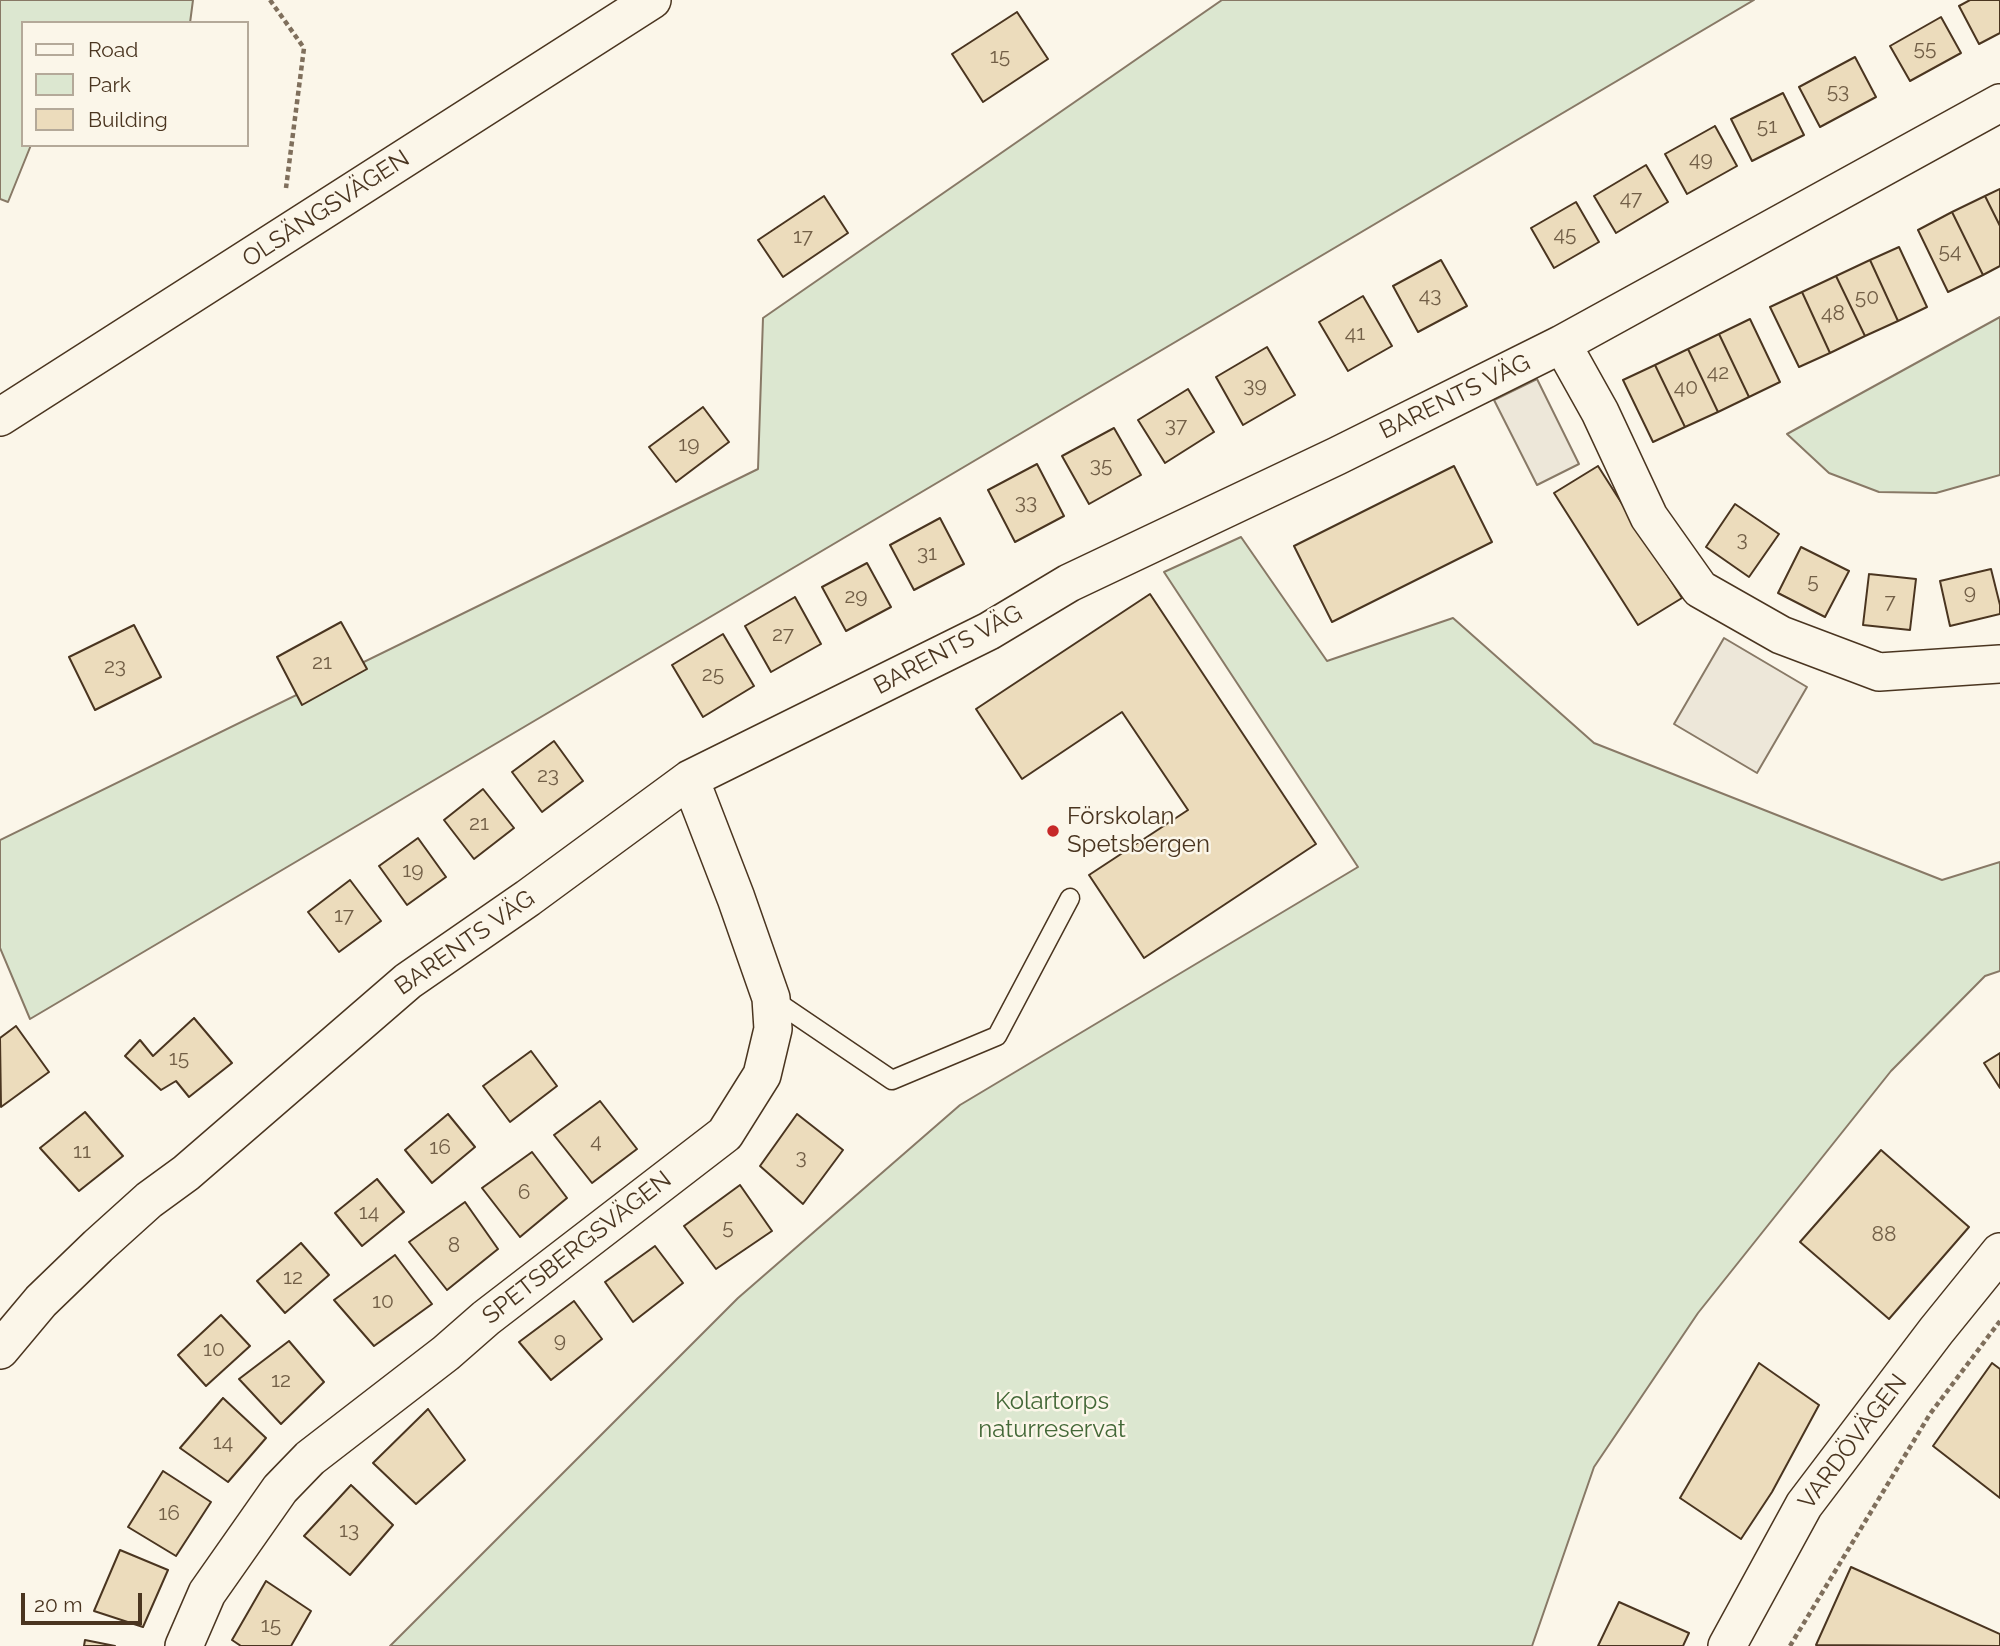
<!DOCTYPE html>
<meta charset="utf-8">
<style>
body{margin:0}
#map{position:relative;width:2000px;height:1646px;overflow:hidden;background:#fbf6e9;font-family:Raleway,sans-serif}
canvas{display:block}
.legend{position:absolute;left:21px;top:21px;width:228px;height:126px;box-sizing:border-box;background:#fbf6e9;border:2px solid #b4a999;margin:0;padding:9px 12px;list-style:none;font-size:21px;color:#4a3520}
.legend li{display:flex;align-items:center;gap:14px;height:35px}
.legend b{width:35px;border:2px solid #b4a999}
.scale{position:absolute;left:21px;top:1593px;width:121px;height:32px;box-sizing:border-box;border:4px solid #4a3520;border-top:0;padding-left:9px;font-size:21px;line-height:24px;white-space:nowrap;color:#4a3520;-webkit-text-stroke:5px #fbf6e9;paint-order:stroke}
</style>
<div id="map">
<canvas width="2000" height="1646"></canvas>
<ul class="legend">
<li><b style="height:9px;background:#fbf6e9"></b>Road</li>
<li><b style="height:19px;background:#dce7d0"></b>Park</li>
<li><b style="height:19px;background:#ecdcbc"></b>Building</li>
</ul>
<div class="scale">20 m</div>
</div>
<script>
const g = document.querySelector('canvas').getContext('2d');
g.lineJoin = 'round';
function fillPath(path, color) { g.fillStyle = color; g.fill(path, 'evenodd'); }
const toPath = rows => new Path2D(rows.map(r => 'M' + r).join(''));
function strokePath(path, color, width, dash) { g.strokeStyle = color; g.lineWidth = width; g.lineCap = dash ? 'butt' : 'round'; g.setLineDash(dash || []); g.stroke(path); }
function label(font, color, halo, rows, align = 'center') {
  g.font = font + ' Raleway,sans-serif'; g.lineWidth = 5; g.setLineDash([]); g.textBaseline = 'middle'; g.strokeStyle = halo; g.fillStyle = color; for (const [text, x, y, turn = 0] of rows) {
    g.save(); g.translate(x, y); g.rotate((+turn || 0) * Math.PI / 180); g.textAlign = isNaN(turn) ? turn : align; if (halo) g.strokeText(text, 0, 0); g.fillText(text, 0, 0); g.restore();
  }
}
const green = toPath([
 [0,0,193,0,190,23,23,23,23,145,31,145,8,202,0,199,0,0],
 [1222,0,1754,0,30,1019,0,948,0,840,758,469,763,318,1222,0],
 [2000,317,2000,475,1936,493,1879,492,1829,473,1787,434,2000,317],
 [1241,537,1327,661,1453,618,1594,743,1942,880,2000,862,2000,971,1985,976,1891,1071,1698,1313,1594,1467,1532,1646,390,1646,738,1298,960,1105,1358,867,1164,572,1241,537]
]);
const parking = toPath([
 [1537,379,1579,464,1537,485,1494,400,1537,379],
 [1724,638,1807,687,1757,773,1674,724,1724,638]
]);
const building = toPath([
 [1970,0,2000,0,2000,33,1979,44,1959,6,1970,0],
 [1017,12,1048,59,983,102,952,54,1017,12],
 [1941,17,1961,53,1910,81,1890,46,1941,17],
 [1855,57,1876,97,1820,127,1799,87,1855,57],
 [1783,93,1804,135,1752,161,1731,119,1783,93],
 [1715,126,1737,166,1687,194,1665,154,1715,126],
 [1646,165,1668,202,1616,233,1594,196,1646,165],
 [2000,189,2000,226,1985,196,2000,189],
 [824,196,848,233,783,277,758,240,824,196],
 [1985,196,2000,226,2000,266,1983,275,1952,212,1985,196],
 [1576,202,1599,242,1554,268,1531,228,1576,202],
 [1952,212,1983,275,1948,292,1918,230,1952,212],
 [1899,247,1927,307,1898,321,1870,260,1899,247],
 [1441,260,1467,306,1418,332,1393,286,1441,260],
 [1870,260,1898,321,1865,336,1836,276,1870,260],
 [1836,276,1865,336,1830,353,1802,292,1836,276],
 [1802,292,1830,353,1799,367,1770,307,1802,292],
 [1363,296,1392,346,1348,371,1319,322,1363,296],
 [1750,319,1780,382,1749,397,1719,334,1750,319],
 [1719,334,1749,397,1718,412,1688,349,1719,334],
 [1267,347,1295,395,1243,425,1216,377,1267,347],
 [1688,349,1718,412,1685,427,1655,365,1688,349],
 [1655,365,1685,427,1653,442,1623,380,1655,365],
 [1188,389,1214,432,1165,463,1138,420,1188,389],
 [703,407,729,442,676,482,649,447,703,407],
 [1114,428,1141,475,1089,504,1062,456,1114,428],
 [1037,464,1064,516,1015,542,988,490,1037,464],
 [1454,466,1492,542,1332,622,1294,546,1454,466],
 [1598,466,1682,598,1638,625,1554,493,1598,466],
 [1735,504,1779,534,1749,577,1706,547,1735,504],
 [940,518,964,564,914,590,890,545,940,518],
 [1801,547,1849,571,1825,617,1778,593,1801,547],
 [867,563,891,607,846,631,822,587,867,563],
 [1991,569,2000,605,2000,614,1950,626,1940,581,1991,569],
 [1869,574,1916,579,1910,630,1863,625,1869,574],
 [1150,594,1316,844,1144,958,1089,875,1188,810,1122,712,1022,779,976,709,1150,594],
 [795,597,821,644,771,672,745,626,795,597],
 [341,622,367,669,302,705,277,657,341,622],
 [134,625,161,677,95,710,69,657,134,625],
 [723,634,754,686,703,717,672,665,723,634],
 [554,741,583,781,542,812,512,772,554,741],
 [483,789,514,828,474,859,444,820,483,789],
 [418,838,446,877,407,905,379,866,418,838],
 [350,880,381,921,339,952,308,912,350,880],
 [194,1018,232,1063,189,1097,176,1081,161,1090,125,1056,140,1040,153,1056,194,1018],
 [16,1026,49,1072,1,1107,0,1038,16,1026],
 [531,1051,557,1086,510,1122,483,1086,531,1051],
 [2000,1053,2000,1088,1984,1063,2000,1053],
 [600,1101,637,1149,592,1183,554,1135,600,1101],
 [85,1112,123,1156,79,1191,40,1148,85,1112],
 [448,1114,475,1147,432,1183,405,1150,448,1114],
 [797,1114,843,1150,803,1204,760,1166,797,1114],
 [1881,1150,1969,1227,1889,1319,1800,1242,1881,1150],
 [532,1152,567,1198,520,1237,482,1188,532,1152],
 [377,1179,404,1212,362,1246,335,1213,377,1179],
 [740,1185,772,1231,716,1269,684,1226,740,1185],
 [465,1202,498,1249,447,1290,409,1242,465,1202],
 [301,1243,329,1275,285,1313,257,1281,301,1243],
 [655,1246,683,1283,633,1322,605,1282,655,1246],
 [395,1255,432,1304,374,1346,334,1300,395,1255],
 [574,1301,602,1339,551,1380,519,1342,574,1301],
 [221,1315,250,1346,206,1386,178,1355,221,1315],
 [289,1341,324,1382,281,1424,239,1379,289,1341],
 [1759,1363,1819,1405,1772,1492,1741,1539,1680,1498,1759,1363],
 [1992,1363,2000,1369,2000,1498,1933,1446,1992,1363],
 [223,1398,266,1438,228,1482,180,1448,223,1398],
 [428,1409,465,1460,416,1504,373,1463,428,1409],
 [163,1471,211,1502,176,1556,128,1527,163,1471],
 [351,1485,393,1525,350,1575,304,1536,351,1485],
 [120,1550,168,1570,143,1627,94,1611,120,1550],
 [1851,1567,2000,1634,2000,1646,1816,1645,1851,1567],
 [266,1581,311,1611,291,1646,241,1646,232,1640,266,1581],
 [1619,1602,1689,1633,1683,1646,1598,1646,1619,1602],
 [85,1640,115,1646,84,1646,85,1640]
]);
const path = toPath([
 [270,0,304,48,286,188],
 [1790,1646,1930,1414,2000,1321]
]);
const lane = toPath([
 [771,998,892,1080,997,1036,1070,898]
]);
const street = toPath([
 [1562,344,1600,412,1649,517,1700,589,1781,635,1879,672,2000,664],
 [0,417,652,0],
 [0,1350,41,1301,98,1246,149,1200,186,1173,408,981,528,898,690,779,989,631,1069,583,1337,456,1562,344,2000,103],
 [184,1646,207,1593,280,1489,310,1458,446,1353,486,1318,725,1134,762,1075,773,1029,771,998,736,898,690,779],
 [1727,1646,1804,1505,1936,1331,2000,1252]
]);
const markers = [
 [1053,831,7,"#c62828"]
];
const numberNames = [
 ["55",1925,49],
 ["15",1000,57],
 ["53",1838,92],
 ["51",1767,127],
 ["49",1701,160],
 ["47",1631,199],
 ["45",1565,235],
 ["17",803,237],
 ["54",1950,252],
 ["43",1430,296],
 ["50",1867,298],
 ["48",1833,314],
 ["41",1355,334],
 ["42",1718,373],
 ["39",1255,386],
 ["40",1686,388],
 ["37",1176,426],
 ["19",689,445],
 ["35",1101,466],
 ["33",1026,503],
 ["3",1742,540],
 ["31",927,554],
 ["5",1813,582],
 ["9",1970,593],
 ["29",856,597],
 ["7",1890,602],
 ["27",783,635],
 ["21",322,663],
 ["23",115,667],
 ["25",713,675],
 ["23",548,776],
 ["21",479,824],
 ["19",413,871],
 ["17",344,916],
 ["15",179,1059],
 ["4",596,1142],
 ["16",440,1148],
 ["11",82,1152],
 ["3",801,1158],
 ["6",524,1193],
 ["14",369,1213],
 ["5",728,1228],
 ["88",1884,1235],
 ["8",454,1246],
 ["12",293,1278],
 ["10",383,1302],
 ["9",560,1341],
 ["10",214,1350],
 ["12",281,1381],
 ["14",223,1443],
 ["16",169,1514],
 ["13",349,1531],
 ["15",271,1626]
];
const streetNames = [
 ["OLSÄNGSVÄGEN",326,209,-33],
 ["BARENTS VÄG",1455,397,-26],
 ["BARENTS VÄG",948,650,-28],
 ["BARENTS VÄG",465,943,-35],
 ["SPETSBERGSVÄGEN",577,1248,-38],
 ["VARDÖVÄGEN",1853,1442,-53]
];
const poiNames = [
 ["Förskolan",1067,817],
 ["Spetsbergen",1067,845]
];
const parkNames = [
 ["Kolartorps",1052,1402],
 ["naturreservat",1052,1430]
];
fillPath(green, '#dce7d0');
strokePath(green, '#887966', 2);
fillPath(parking, '#ede7d9');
strokePath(parking, '#887966', 2);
fillPath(building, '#ecdcbc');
strokePath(building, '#4a3520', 2);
strokePath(lane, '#4a3520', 21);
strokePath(street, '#4a3520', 40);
strokePath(path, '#7f6f5c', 4.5, [5, 3.5]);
strokePath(lane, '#fbf6e9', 18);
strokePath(street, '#fbf6e9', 37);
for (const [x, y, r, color] of markers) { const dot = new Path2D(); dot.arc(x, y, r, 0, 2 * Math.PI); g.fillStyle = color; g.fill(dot); strokePath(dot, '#fbf6e9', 2.5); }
label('21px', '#725f47', null, numberNames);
label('24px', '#4a3520', '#fbf6e9', streetNames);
label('24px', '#4a3520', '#fbf6e9', poiNames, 'left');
label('24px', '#436837', '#fbf6e9', parkNames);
</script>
